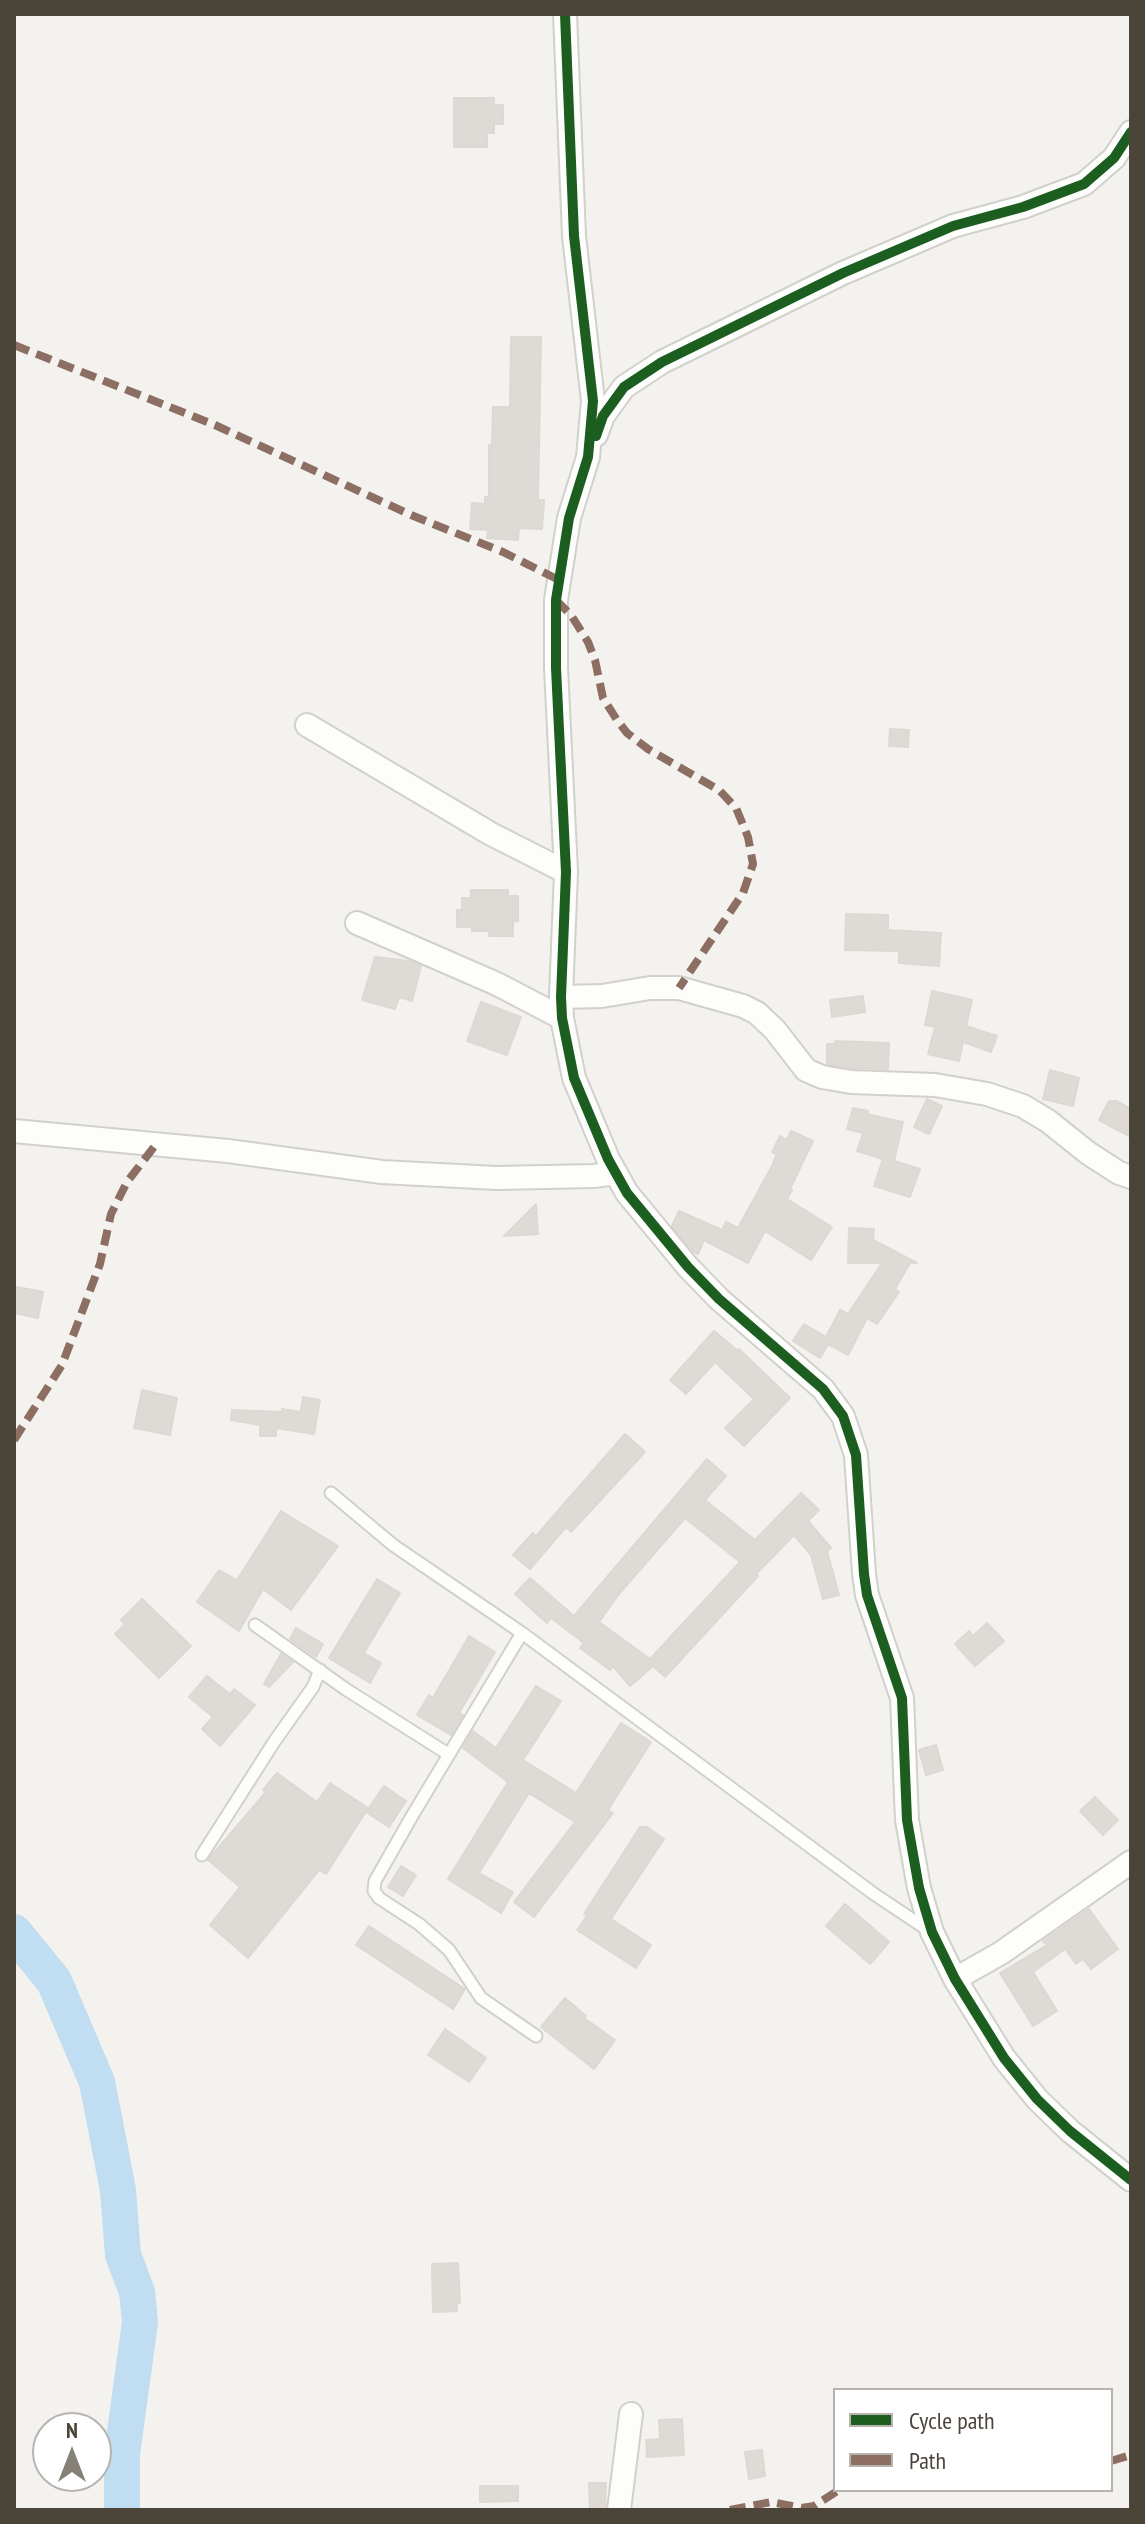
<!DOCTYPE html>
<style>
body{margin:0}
#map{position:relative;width:1145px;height:2524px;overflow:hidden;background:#f4f2ee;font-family:"PT Sans Narrow",sans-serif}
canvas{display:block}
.frame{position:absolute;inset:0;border:16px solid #4b4439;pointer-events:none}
.legend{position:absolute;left:833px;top:2388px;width:280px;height:104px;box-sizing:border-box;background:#fff;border:2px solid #b7b4b0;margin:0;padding:10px 14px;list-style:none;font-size:24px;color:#4b4439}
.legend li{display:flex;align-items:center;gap:16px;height:40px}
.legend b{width:40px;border:2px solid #b7b4b0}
.north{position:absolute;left:32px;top:2412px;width:80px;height:80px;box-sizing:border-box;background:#fff;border:2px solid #b7b4b0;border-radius:50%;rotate:0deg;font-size:22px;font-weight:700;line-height:32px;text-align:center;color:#4b4439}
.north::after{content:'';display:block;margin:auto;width:28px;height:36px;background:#868178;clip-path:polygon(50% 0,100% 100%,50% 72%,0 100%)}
</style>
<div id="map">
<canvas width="1145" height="2524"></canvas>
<div class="frame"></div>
<ul class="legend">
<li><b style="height:10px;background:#1b5e20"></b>Cycle path</li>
<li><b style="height:10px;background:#8d6e63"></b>Path</li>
</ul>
<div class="north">N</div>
</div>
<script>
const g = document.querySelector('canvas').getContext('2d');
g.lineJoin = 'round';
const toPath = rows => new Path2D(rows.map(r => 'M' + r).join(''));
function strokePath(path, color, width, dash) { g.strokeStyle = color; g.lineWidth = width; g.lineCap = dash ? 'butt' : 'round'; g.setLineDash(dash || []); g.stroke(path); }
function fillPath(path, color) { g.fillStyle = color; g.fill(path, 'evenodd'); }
const river = toPath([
 [14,1932,54,1981,97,2082,118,2190,123,2255,137,2292,140,2322,122,2454,122,2510]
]);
const building = toPath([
 [454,98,494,98,494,105,503,105,503,124,494,124,494,133,487,133,487,147,454,147,454,98],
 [511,337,541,337,538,500,544,500,542,529,519,528,518,540,487,538,488,530,470,529,472,503,485,504,485,497,489,497,489,445,492,445,493,407,510,407,511,337],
 [890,729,909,730,908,747,889,746,890,729],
 [471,890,508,890,508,896,518,896,518,921,513,921,513,936,489,936,489,931,472,931,472,927,457,927,457,910,462,910,462,898,471,898,471,890],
 [846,914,888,915,888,930,941,933,939,966,899,963,899,951,845,950,846,914],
 [375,957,409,961,421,966,412,1001,399,997,395,1009,362,1000,375,957],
 [932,991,972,1000,966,1026,997,1036,991,1052,963,1042,959,1061,928,1054,935,1027,925,1025,932,991],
 [863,996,865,1012,832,1017,830,1000,863,996],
 [481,1002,521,1017,507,1055,467,1041,481,1002],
 [835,1041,889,1043,888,1069,852,1068,827,1064,827,1044,836,1044,835,1041],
 [1050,1070,1079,1078,1073,1106,1043,1099,1050,1070],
 [927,1099,942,1106,929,1134,914,1127,927,1099],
 [1109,1101,1116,1101,1131,1109,1131,1137,1099,1120,1109,1101],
 [853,1108,868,1111,867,1114,903,1122,894,1161,920,1169,910,1197,874,1186,883,1159,857,1151,863,1133,847,1129,853,1108],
 [791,1131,813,1141,790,1189,792,1190,787,1199,832,1227,811,1260,765,1231,748,1263,704,1240,698,1254,694,1252,672,1226,679,1211,722,1230,726,1222,738,1228,772,1166,777,1154,772,1152,780,1136,787,1140,791,1131],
 [536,1204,538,1234,504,1236,536,1204],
 [849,1228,874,1229,873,1240,917,1263,910,1263,895,1289,899,1292,877,1324,867,1318,848,1355,828,1344,820,1358,793,1341,804,1324,826,1337,840,1310,848,1314,882,1263,848,1263,849,1228],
 [17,1287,43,1292,38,1318,14,1313,17,1287],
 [714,1331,738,1351,739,1349,790,1398,744,1446,725,1428,754,1399,715,1362,686,1394,670,1380,714,1331],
 [142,1390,177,1398,170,1435,134,1428,142,1390],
 [303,1397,320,1400,314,1434,276,1428,276,1436,260,1436,260,1425,231,1420,232,1410,282,1412,282,1409,301,1412,303,1397],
 [625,1434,645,1452,571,1532,566,1527,530,1569,513,1555,533,1533,536,1536,625,1434],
 [707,1459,726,1476,705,1500,755,1540,801,1493,819,1510,808,1521,831,1548,827,1551,839,1595,823,1599,811,1555,794,1535,756,1574,758,1576,665,1677,653,1666,630,1686,613,1666,610,1670,580,1648,584,1643,551,1618,547,1623,515,1594,530,1578,574,1616,707,1459],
 [685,1518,740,1562,650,1659,599,1622,619,1594,685,1518],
 [281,1511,338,1546,291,1610,263,1589,239,1631,197,1602,219,1570,237,1580,281,1511],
 [377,1579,400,1593,364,1653,381,1663,370,1683,329,1658,377,1579],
 [142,1599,191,1646,159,1678,115,1634,125,1624,121,1620,142,1599],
 [987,1623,1004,1641,975,1666,955,1644,969,1631,973,1636,987,1623],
 [296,1628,323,1644,316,1657,290,1639,296,1628],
 [469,1636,495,1652,459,1713,463,1715,451,1735,417,1715,429,1695,433,1698,469,1636],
 [281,1654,293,1662,269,1687,264,1684,281,1654],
 [207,1676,230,1694,234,1689,255,1705,220,1746,202,1729,213,1717,189,1697,207,1676],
 [536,1686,561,1701,523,1760,576,1793,621,1723,651,1742,608,1810,613,1813,534,1917,514,1902,575,1822,529,1793,479,1873,513,1892,501,1913,448,1879,508,1782,463,1748,473,1731,496,1748,536,1686],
 [936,1745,943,1770,926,1775,919,1750,936,1745],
 [277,1773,317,1802,330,1783,368,1808,326,1874,319,1870,248,1958,210,1925,240,1887,208,1860,266,1792,263,1790,277,1773],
 [384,1786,406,1801,389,1827,366,1812,384,1786],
 [1095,1797,1118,1820,1103,1835,1080,1811,1095,1797],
 [640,1827,647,1827,664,1839,611,1919,651,1945,636,1968,577,1930,587,1916,584,1914,640,1827],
 [401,1866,416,1875,403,1896,388,1887,401,1866],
 [845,1904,889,1942,870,1964,826,1926,845,1904],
 [1089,1909,1118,1949,1091,1969,1083,1959,1076,1964,1065,1949,1033,1972,1057,2011,1033,2026,1000,1973,1047,1945,1043,1941,1089,1909],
 [369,1926,465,1989,453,2009,356,1945,369,1926],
 [565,1998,586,2016,584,2018,615,2040,594,2069,541,2027,565,1998],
 [445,2029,486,2058,469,2082,428,2055,445,2029],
 [458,2263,460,2303,457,2303,457,2311,433,2312,432,2264,458,2263],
 [682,2419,684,2455,647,2457,646,2440,660,2439,659,2420,682,2419],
 [762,2450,765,2476,749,2479,745,2452,762,2450],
 [589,2483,606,2483,605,2510,590,2510,589,2483],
 [480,2486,518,2486,518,2501,480,2502,480,2486]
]);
const service = toPath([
 [331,1493,393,1545,522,1633,874,1894,928,1930],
 [255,1625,347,1690,448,1754],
 [522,1633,412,1816,375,1881,374,1891,379,1898,419,1924,449,1950,481,1998,536,2036],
 [202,1855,274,1742,313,1687,320,1670]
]);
const minor = toPath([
 [565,14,574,236,593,401,588,457,569,518,556,600,556,668,566,872,561,997,562,1018,574,1078,608,1159,627,1193,688,1267,719,1299,823,1389,843,1416,856,1455,864,1574,867,1595,902,1698,907,1820,919,1888,932,1932,955,1979,1004,2058,1037,2099,1070,2131,1131,2180],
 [596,435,603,416,624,387,662,362,843,273,953,226,1023,207,1084,184,1114,158,1131,132],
 [307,725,491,834,566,872],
 [357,923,497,984,562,1018],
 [561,997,602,996,650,988,679,988,743,1006,757,1013,775,1030,806,1070,822,1077,851,1082,935,1085,987,1094,1023,1106,1048,1121,1088,1153,1119,1173,1131,1177],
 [14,1131,228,1151,382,1172,496,1178,594,1176,616,1173],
 [955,1979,1001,1953,1131,1862],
 [619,2510,631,2414]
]);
const quiet = toPath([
 [14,345,215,425,411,515,503,552,557,579],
 [556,600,571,615,588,642,595,660,603,698,617,720,627,733,648,749,719,790,736,808,748,837,753,864,743,893,679,988],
 [14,1440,62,1365,100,1264,111,1214,127,1182,157,1143],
 [1111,2461,1131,2455],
 [730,2510,771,2502,802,2508,814,2506,839,2490]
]);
const cycleway = toPath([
 [565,14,574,236,593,401,588,457,569,518,556,600,556,668,566,872,561,997,562,1018,574,1078,608,1159,627,1193,688,1267,719,1299,823,1389,843,1416,856,1455,864,1574,867,1595,902,1698,907,1820,919,1888,932,1932,955,1979,1004,2058,1037,2099,1070,2131,1131,2180],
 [596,436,603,416,624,387,662,362,843,273,953,226,1023,207,1084,184,1114,158,1131,132]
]);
strokePath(river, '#c0ddf1', 36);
fillPath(building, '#dedbd6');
strokePath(building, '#dcd9d4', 2);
strokePath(service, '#d2d0cb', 15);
strokePath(minor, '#d2d0cb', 26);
strokePath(service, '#fdfdfc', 11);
strokePath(minor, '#fdfdfc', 22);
strokePath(quiet, '#8d6e63', 8, [16, 8]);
strokePath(cycleway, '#1b5e20', 10);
</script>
